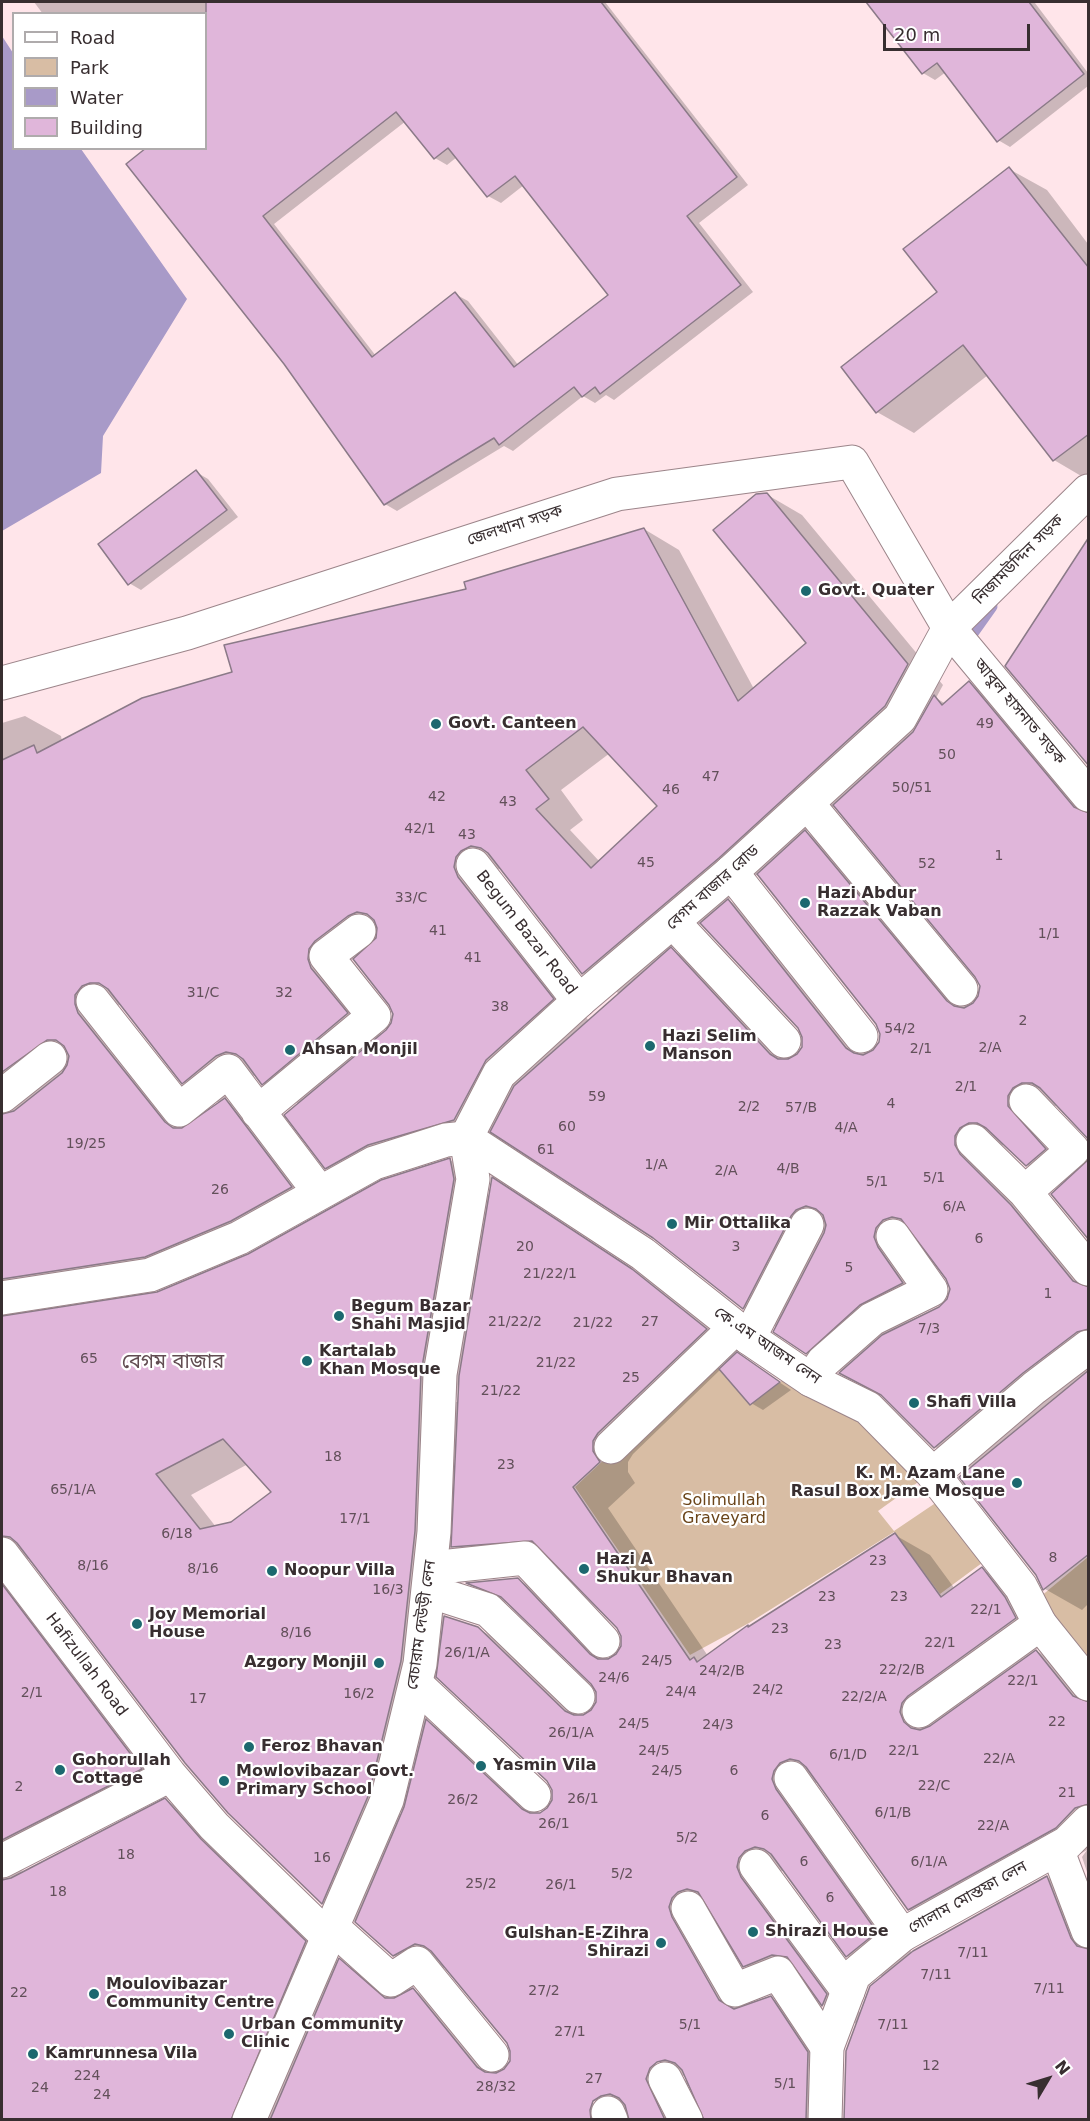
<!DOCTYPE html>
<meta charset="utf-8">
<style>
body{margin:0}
#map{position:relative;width:1090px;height:2121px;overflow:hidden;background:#ffe5ea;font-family:"DejaVu Sans",sans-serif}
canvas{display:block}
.frame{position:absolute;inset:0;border:3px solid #382e30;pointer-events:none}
.legend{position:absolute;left:12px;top:12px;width:195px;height:138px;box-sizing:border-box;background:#fff;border:2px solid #afabac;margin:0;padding:8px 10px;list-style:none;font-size:18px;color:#382e30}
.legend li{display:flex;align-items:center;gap:12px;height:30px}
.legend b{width:30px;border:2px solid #afabac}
.north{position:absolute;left:1018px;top:2049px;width:60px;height:60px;-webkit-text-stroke:4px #fff;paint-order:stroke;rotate:52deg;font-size:16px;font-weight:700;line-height:24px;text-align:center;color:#382e30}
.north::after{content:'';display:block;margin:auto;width:21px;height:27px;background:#382e30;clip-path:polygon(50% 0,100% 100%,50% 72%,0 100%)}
.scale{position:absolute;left:883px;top:24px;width:147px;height:27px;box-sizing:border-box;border:3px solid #382e30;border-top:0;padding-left:8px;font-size:18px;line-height:21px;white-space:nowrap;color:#382e30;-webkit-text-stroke:4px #fff;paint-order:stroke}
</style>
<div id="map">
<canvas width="1090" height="2121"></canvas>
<div class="frame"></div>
<ul class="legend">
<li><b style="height:8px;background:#fff"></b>Road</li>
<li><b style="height:16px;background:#d8bda4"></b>Park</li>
<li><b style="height:16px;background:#a89ac8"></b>Water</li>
<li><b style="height:16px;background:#e0b6da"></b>Building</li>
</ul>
<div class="north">N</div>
<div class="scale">20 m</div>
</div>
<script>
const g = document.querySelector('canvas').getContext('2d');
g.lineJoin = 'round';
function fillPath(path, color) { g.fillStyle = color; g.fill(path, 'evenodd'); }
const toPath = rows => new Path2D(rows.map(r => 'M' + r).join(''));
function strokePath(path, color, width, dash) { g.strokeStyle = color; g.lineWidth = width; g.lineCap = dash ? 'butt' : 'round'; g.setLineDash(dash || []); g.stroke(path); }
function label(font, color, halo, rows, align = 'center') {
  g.font = font + ' "DejaVu Sans","Noto Sans Bengali",sans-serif'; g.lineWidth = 4.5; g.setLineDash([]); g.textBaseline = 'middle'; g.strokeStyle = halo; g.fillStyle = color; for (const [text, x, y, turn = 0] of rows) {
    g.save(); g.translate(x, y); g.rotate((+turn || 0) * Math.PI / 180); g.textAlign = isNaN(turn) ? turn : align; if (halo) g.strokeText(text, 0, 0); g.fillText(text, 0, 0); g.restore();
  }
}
const green = toPath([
 [711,1359,750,1404,790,1375,863,1420,921,1480,878,1511,894,1531,937,1502,986,1560,940,1594,894,1532,749,1623,690,1655,575,1487],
 [1088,1557,1088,1672,1040,1597]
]);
const water = toPath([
 [2,36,13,53,14,148,81,149,187,299,103,436,101,473,2,531]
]);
const shadow = toPath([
 [34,2,605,2,748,185,699,223,753,292,614,400,606,395,595,403,583,396,513,451,504,446,397,511,385,504,206,148,206,14,43,14],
 [406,121,435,158,447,165,457,157,488,196,501,203,524,185,610,295,519,366,468,301,455,294,376,356,274,224],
 [868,2,1037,2,1035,3,1088,73,1088,86,1010,147,998,140,946,72,935,80,923,73],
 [1009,169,1047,190,1088,244,1088,480,1054,460,988,375,914,433,877,412,939,292],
 [196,472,208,479,238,517,141,590,129,583],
 [766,494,802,515,943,685,936,698,946,704,969,683,1006,705,1088,803,1088,1137,1058,1105,1051,1108,1045,1129,1081,1170,1088,1162,1088,1240,1053,1194,1063,1186,1027,1165,1005,1144,996,1149,1088,1277,1088,1604,1082,1610,1045,1589,971,1468,935,1447,887,1398,807,1353,777,1327,744,1308,654,1237,494,1132,489,1140,404,1165,362,1188,326,1168,299,1104,263,1083,256,1074,224,1099,260,1120,326,1208,25,1304,19,1316,157,1294,249,1256,450,1160,486,1180,489,1199,493,1180,668,1291,741,1350,737,1354,791,1390,763,1410,751,1403,721,1369,633,1454,628,1462,628,1472,635,1483,608,1508,708,1656,895,1535,930,1555,955,1589,982,1569,1017,1589,1050,1639,1035,1650,1072,1672,1088,1693,1088,1875,1082,1857,1087,1850,944,1930,909,1909,818,1781,809,1791,811,1811,912,1953,1047,1877,1082,1898,1088,1913,1088,2120,857,2024,823,2005,803,1977,780,1986,744,1965,712,1913,707,1919,707,1939,747,2007,771,1998,806,2018,843,2074,842,2120,706,2120,690,2084,684,2090,690,2120,628,2120,588,2096,586,2099,622,2120,2,2120,2,723,25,716,61,736,62,741,234,673,644,529,679,550,754,689,808,643],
 [610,753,659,806,600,862,570,830,583,820,561,790],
 [835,805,977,976,981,986,980,997,974,1004,969,1007,842,853,805,832],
 [501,868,583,973,620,994,589,1021,493,898,497,870],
 [758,874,877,1024,881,1034,880,1043,870,1053,766,922,728,900],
 [701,923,799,1027,804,1037,803,1047,798,1055,791,1059,708,971,670,949],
 [354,958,390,1004,394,1013,393,1024,383,1035,347,990,350,961],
 [121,1004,183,1082,219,1103,187,1127,113,1034,116,1007],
 [920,1242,948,1278,951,1289,949,1300,940,1308,891,1331,939,1304,915,1270,913,1249],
 [458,1384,460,1384,459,1402,456,1402],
 [248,1464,273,1492,232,1524,216,1527,191,1495],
 [451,1545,488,1567,554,1561,618,1627,623,1636,623,1646,617,1655,610,1660,553,1600,517,1579,471,1584,514,1607,592,1683,598,1692,597,1703,592,1712,584,1716,514,1649,477,1628,443,1617],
 [30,1557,229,1812,322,1903,357,1923,394,1955,429,1976,446,1967,508,2042,512,2052,511,2063,505,2070,500,2073,449,2010,413,1990,396,1999,375,1981,339,1962,236,1861,201,1821,165,1800,18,1875,29,1864,176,1789,20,1567],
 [437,1676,548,1780,554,1790,554,1800,548,1809,539,1814,461,1741,427,1721],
 [363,1789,403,1812,403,1816,362,1792],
 [784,1869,847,1956,883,1977,861,2014,776,1899,774,1878],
 [651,2057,687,2078,687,2081,650,2060]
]);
const stream = toPath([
 [966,647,963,644,990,606]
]);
const building = toPath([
 [206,2,601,2,737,177,687,216,741,285,600,394,595,387,582,397,574,387,499,445,494,438,384,505,284,364,126,164,146,148,206,148,206,2],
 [396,112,434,159,448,148,487,197,515,176,608,295,514,367,455,292,372,357,263,216,396,112],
 [866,2,1029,2,1084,74,997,142,937,63,922,74,866,2],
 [1009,167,1089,268,1089,434,1053,461,963,345,876,413,841,367,937,292,903,249,1009,167],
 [196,470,227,510,128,585,98,544,196,470],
 [767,493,908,664,885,706,719,858,582,974,488,853,481,848,471,846,461,851,456,857,454,867,458,877,554,999,486,1060,454,1120,368,1145,325,1169,284,1115,386,1030,391,1023,393,1014,389,1005,353,959,376,938,377,928,374,920,367,914,357,912,348,916,315,941,309,949,308,959,311,968,348,1013,262,1085,243,1059,236,1054,226,1052,216,1056,182,1084,108,989,99,983,90,983,82,986,75,995,75,1004,78,1013,165,1122,173,1128,182,1128,225,1098,292,1187,231,1221,145,1257,2,1279,2,1114,14,1111,62,1073,67,1065,69,1056,64,1046,56,1040,47,1040,2,1072,2,760,34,745,37,753,142,698,232,672,224,645,466,589,464,582,644,528,738,701,806,643,713,530,756,494,767,493],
 [583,727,657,806,591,868,536,809,549,799,526,770,583,727],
 [1089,537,1089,766,1005,666,1089,537],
 [969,681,1074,807,1089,813,1089,1140,1040,1088,1032,1083,1022,1083,1013,1088,1008,1096,1008,1106,1046,1149,1026,1166,986,1128,977,1123,969,1123,960,1128,955,1136,955,1145,960,1154,1011,1205,1073,1281,1089,1287,1089,1329,1077,1332,1023,1373,934,1448,881,1395,839,1373,882,1335,939,1307,947,1299,950,1289,946,1279,901,1219,892,1217,883,1220,876,1228,874,1237,878,1247,903,1283,860,1305,806,1354,773,1332,824,1233,826,1225,823,1215,816,1209,806,1206,796,1210,791,1216,743,1309,653,1238,490,1132,514,1086,671,947,770,1054,778,1059,788,1059,797,1054,802,1047,802,1037,798,1028,700,923,728,899,846,1048,854,1053,863,1055,873,1050,879,1042,880,1034,876,1024,757,874,805,830,947,1001,954,1006,964,1008,973,1003,978,996,980,986,975,977,833,805,913,732,934,695,942,705,969,681],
 [450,1158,454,1179,421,1373,415,1531,401,1661,369,1794,322,1904,228,1813,185,1763,17,1543,10,1537,2,1536,2,1316,157,1292,248,1254,381,1180,450,1158],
 [223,1439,271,1492,231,1522,200,1529,156,1474,223,1439],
 [1089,1159,1089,1240,1051,1194,1089,1159],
 [492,1177,632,1269,707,1329,598,1433,593,1441,593,1451,600,1462,573,1487,690,1660,694,1657,697,1662,748,1625,748,1627,895,1533,941,1597,982,1567,1005,1597,1016,1618,908,1696,902,1703,900,1712,904,1722,911,1728,920,1730,930,1726,1036,1650,1073,1696,1089,1702,1089,1804,1075,1808,1056,1828,908,1910,806,1767,799,1761,790,1759,780,1763,774,1771,772,1779,776,1789,877,1932,846,1957,771,1854,764,1849,755,1847,745,1851,739,1858,737,1867,741,1877,827,1994,822,2006,787,1957,772,1955,743,1967,698,1892,687,1889,678,1892,672,1898,669,1907,672,1917,719,2000,734,2009,771,1996,808,2052,806,2120,704,2120,682,2070,675,2063,665,2060,657,2062,650,2068,646,2079,665,2120,629,2120,625,2105,619,2098,610,2094,601,2096,593,2101,590,2110,591,2120,270,2120,339,1958,385,1998,394,1998,413,1988,477,2067,485,2072,496,2073,504,2069,510,2061,510,2051,507,2043,431,1951,424,1946,415,1944,393,1956,355,1922,404,1807,426,1719,522,1809,530,1813,540,1813,547,1808,552,1800,552,1790,547,1781,436,1677,444,1616,478,1627,565,1711,574,1715,583,1715,591,1710,596,1702,596,1692,591,1684,501,1597,466,1583,518,1578,590,1654,598,1659,608,1659,616,1654,621,1646,621,1636,617,1628,532,1541,451,1547,459,1376,492,1177],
 [737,1352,780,1382,750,1405,719,1369,737,1352],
 [1089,1370,1089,1554,1043,1590,1036,1575,959,1477,1089,1370],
 [2,1584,142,1769,2,1840,2,1584],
 [165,1798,201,1839,306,1941,231,2120,2,2120,2,1880,11,1878,165,1798],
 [1047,1876,1071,1938,1077,1946,1089,1949,1089,2120,844,2120,846,2051,870,1986,913,1951,1047,1876]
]);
const minor = toPath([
 [807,803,961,989],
 [473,865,579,1001],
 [731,872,861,1036],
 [674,923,784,1041],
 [93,1001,179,1110,228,1071,320,1193],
 [2,1096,50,1058],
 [258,1112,374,1016,326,956,359,931],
 [973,1141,1025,1192,1088,1269],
 [1025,1192,1073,1150,1026,1101],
 [2,1298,150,1275,239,1238,374,1163,446,1140,466,1138],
 [749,1338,807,1225],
 [811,1380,823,1362,872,1319,931,1290,893,1236],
 [611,1447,735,1328],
 [933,1474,1034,1388,1088,1347],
 [2,1554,170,1775,214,1826,326,1935],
 [431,1568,525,1558,603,1641],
 [429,1591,488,1610,578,1697],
 [416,1684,534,1795],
 [919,1711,1040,1624],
 [791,1778,902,1935],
 [1057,1849,1088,1931],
 [2,1861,170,1775],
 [756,1866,848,1991],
 [688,1908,735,1990,778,1973,827,2047],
 [331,1926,391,1980,417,1963,492,2055],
 [665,2079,686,2120],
 [608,2113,611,2120]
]);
const tertiary = toPath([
 [2,683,187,633,617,494,852,462,949,628,1088,795],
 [466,1138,499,1074,579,1001,731,872,900,718,949,628,1088,491],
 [466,1138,643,1254,749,1338,811,1380,868,1408,933,1474,1021,1587,1040,1624,1088,1684],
 [249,2120,387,1800,420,1664,434,1532,440,1374,473,1179,466,1138],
 [825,2120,827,2047,854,1975,902,1935,1067,1843,1088,1822]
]);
const markers = [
 [806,591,6,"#1c686f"],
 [436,724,6,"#1c686f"],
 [805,903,6,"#1c686f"],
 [650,1046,6,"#1c686f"],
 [290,1050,6,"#1c686f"],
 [672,1224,6,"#1c686f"],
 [339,1316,6,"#1c686f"],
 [307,1361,6,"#1c686f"],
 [914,1403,6,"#1c686f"],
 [1017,1483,6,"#1c686f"],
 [584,1569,6,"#1c686f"],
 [272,1571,6,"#1c686f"],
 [137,1624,6,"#1c686f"],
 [379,1663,6,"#1c686f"],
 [249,1747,6,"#1c686f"],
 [481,1766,6,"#1c686f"],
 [60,1770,6,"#1c686f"],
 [224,1781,6,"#1c686f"],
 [753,1932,6,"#1c686f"],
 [661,1943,6,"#1c686f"],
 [94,1994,6,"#1c686f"],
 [229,2034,6,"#1c686f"],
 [33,2054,6,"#1c686f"]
];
const numberNames = [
 ["49",985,724],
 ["50",947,755],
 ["47",711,777],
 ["50/51",912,788],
 ["46",671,790],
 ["42",437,797],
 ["43",508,802],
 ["42/1",420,829],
 ["43",467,835],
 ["1",999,856],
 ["45",646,863],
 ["52",927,864],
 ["33/C",411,898],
 ["41",438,931],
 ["1/1",1049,934],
 ["41",473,958],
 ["31/C",203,993],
 ["32",284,993],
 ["38",500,1007],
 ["2",1023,1021],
 ["54/2",900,1029],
 ["2/A",990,1048],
 ["2/1",921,1049],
 ["2/1",966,1087],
 ["59",597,1097],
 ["4",891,1104],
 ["2/2",749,1107],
 ["57/B",801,1108],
 ["60",567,1127],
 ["4/A",846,1128],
 ["19/25",86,1144],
 ["61",546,1150],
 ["1/A",656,1165],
 ["4/B",788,1169],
 ["2/A",726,1171],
 ["5/1",934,1178],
 ["5/1",877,1182],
 ["26",220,1190],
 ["6/A",954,1207],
 ["6",979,1239],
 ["20",525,1247],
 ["3",736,1247],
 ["5",849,1268],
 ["21/22/1",550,1274],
 ["1",1048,1294],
 ["21/22/2",515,1322],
 ["27",650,1322],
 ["21/22",593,1323],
 ["7/3",929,1329],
 ["65",89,1359],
 ["21/22",556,1363],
 ["25",631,1378],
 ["21/22",501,1391],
 ["18",333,1457],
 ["23",506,1465],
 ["65/1/A",73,1490],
 ["17/1",355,1519],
 ["6/18",177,1534],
 ["8",1053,1558],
 ["23",878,1561],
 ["8/16",93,1566],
 ["8/16",203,1569],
 ["16/3",388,1590],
 ["23",827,1597],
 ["23",899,1597],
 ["22/1",986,1610],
 ["23",780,1629],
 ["8/16",296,1633],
 ["22/1",940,1643],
 ["23",833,1645],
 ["26/1/A",467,1653],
 ["24/5",657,1661],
 ["22/2/B",902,1670],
 ["24/2/B",722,1671],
 ["24/6",614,1678],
 ["22/1",1023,1681],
 ["24/2",768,1690],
 ["24/4",681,1692],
 ["2/1",32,1693],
 ["16/2",359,1694],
 ["22/2/A",864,1697],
 ["17",198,1699],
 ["22",1057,1722],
 ["24/5",634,1724],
 ["24/3",718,1725],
 ["26/1/A",571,1733],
 ["24/5",654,1751],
 ["22/1",904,1751],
 ["6/1/D",848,1755],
 ["22/A",999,1759],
 ["24/5",667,1771],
 ["6",734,1771],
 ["22/C",934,1786],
 ["2",19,1787],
 ["21",1067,1793],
 ["26/1",583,1799],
 ["26/2",463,1800],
 ["6/1/B",893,1813],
 ["6",765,1816],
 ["26/1",554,1824],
 ["22/A",993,1826],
 ["5/2",687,1838],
 ["18",126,1855],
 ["16",322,1858],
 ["6",804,1862],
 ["6/1/A",929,1862],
 ["5/2",622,1874],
 ["25/2",481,1884],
 ["26/1",561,1885],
 ["18",58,1892],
 ["6",830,1898],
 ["7/11",973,1953],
 ["7/11",936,1975],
 ["7/11",1049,1989],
 ["27/2",544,1991],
 ["22",19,1993],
 ["5/1",690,2025],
 ["7/11",893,2025],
 ["27/1",570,2032],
 ["12",931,2066],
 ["224",87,2076],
 ["27",594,2079],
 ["5/1",785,2084],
 ["28/32",496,2087],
 ["24",40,2088],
 ["24",102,2095]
];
const streetNames = [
 ["জেলখানা সড়ক",515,526,-18],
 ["নিজামউদ্দিন সড়ক",1019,560,-45],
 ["আবুল হাসনাত সড়ক",1019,712,50],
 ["বেগম বাজার রোড",713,888,-42],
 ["Begum Bazar Road",526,933,52],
 ["কে.এম আজম লেন",767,1346,34],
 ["বেচারাম দেউড়ী লেন",422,1625,-82],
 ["Hafizullah Road",86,1665,53],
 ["গোলাম মোস্তফা লেন",968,1898,-29]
];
const poiNames = [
 ["Govt. Quater",818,591],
 ["Govt. Canteen",448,724],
 ["Hazi Abdur",817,894],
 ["Razzak Vaban",817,912],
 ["Hazi Selim",662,1037],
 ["Manson",662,1055],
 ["Ahsan Monjil",302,1050],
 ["Mir Ottalika",684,1224],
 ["Begum Bazar",351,1307],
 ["Shahi Masjid",351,1325],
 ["Kartalab",319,1352],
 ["Khan Mosque",319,1370],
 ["Shafi Villa",926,1403],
 ["K. M. Azam Lane",1005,1474,"right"],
 ["Rasul Box Jame Mosque",1005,1492,"right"],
 ["Hazi A",596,1560],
 ["Shukur Bhavan",596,1578],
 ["Noopur Villa",284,1571],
 ["Joy Memorial",149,1615],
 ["House",149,1633],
 ["Azgory Monjil",367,1663,"right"],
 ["Feroz Bhavan",261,1747],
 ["Gohorullah",72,1761],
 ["Cottage",72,1779],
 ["Yasmin Vila",493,1766],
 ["Mowlovibazar Govt.",236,1772],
 ["Primary School",236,1790],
 ["Shirazi House",765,1932],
 ["Gulshan-E-Zihra",649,1934,"right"],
 ["Shirazi",649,1952,"right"],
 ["Moulovibazar",106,1985],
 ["Community Centre",106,2003],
 ["Urban Community",241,2025],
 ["Clinic",241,2043],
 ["Kamrunnesa Vila",45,2054]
];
const parkNames = [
 ["Solimullah",724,1501],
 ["Graveyard",724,1519]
];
const quarterNames = [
 ["বেগম বাজার",173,1363]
];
fillPath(green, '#d8bda4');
fillPath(water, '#a89ac8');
fillPath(shadow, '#0003');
strokePath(stream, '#a89ac8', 15);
fillPath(building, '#e0b6da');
strokePath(building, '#8b7a88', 1.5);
strokePath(minor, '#9c858a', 35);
strokePath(tertiary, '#9c858a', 35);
strokePath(minor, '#fff', 33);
strokePath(tertiary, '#fff', 33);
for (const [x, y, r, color] of markers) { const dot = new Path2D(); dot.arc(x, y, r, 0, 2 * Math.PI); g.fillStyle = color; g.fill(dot); strokePath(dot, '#fff', 2); }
label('14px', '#62505a', null, numberNames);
label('16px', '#382e30', '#fff', streetNames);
label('bold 16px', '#382e30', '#fff', poiNames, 'left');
label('16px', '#6a4419', '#fff', parkNames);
label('20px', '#624d52', '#fff', quarterNames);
</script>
